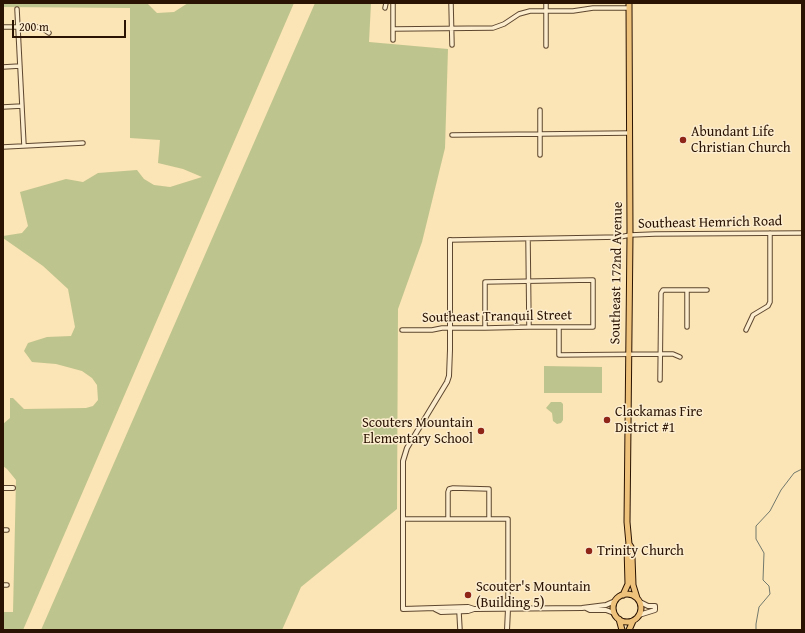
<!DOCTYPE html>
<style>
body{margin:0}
#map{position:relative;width:805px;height:633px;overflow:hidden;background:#fbe4b5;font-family:"Gentium Book Plus",serif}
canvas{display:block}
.frame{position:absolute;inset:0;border:4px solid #2a1302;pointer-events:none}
.scale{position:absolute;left:12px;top:20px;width:114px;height:18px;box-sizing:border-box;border:2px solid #2a1302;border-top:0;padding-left:5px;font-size:12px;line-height:14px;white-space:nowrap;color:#2a1302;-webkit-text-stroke:3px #fcedcf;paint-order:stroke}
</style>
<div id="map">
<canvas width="805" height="633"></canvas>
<div class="frame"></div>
<div class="scale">200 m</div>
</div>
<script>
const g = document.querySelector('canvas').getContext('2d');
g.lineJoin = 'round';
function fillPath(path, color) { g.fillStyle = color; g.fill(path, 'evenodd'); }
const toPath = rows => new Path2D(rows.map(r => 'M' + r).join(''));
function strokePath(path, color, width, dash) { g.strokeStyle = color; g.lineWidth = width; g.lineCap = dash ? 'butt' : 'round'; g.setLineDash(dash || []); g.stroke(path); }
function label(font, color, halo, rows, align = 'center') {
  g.font = font + ' "Gentium Book Plus",serif'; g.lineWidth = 3; g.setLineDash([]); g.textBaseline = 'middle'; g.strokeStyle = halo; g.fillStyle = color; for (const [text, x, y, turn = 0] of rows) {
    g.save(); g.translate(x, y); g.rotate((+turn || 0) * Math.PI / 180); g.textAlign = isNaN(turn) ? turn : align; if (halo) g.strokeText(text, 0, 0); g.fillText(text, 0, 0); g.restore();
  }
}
const green = toPath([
 [3,3,147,3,157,13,174,12,188,3,294,3,23,630,3,630,3,612,13,612,16,480,7,469,3,466,3,424,10,418,10,398,13,398,24,409,86,408,93,406,98,400,97,385,92,378,82,371,56,364,32,362,24,351,28,343,47,337,71,336,75,327,68,289,43,266,3,238,3,236,22,233,28,226,20,192,66,179,83,182,98,173,137,170,144,179,154,185,170,187,202,177,183,169,158,163,160,140,130,138,130,8,3,7],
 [315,3,371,3,369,42,448,49,445,148,422,242,398,309,397,509,301,587,282,630,41,630],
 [544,366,602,367,602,393,544,393],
 [551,402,561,402,563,404,563,420,561,423,557,424,553,421,552,413,546,408]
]);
const stream = toPath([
 [756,630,756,624,759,607,770,594,769,586,763,580,764,553,756,539,756,526,770,511,781,490,794,473,802,469]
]);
const minor = toPath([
 [393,3,393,40],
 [451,3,452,45],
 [546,3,546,46],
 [385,8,386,3],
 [17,9,24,146],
 [3,27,38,27,42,28,49,33],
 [393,29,493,28,504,24,519,14,530,11,573,11,593,8,629,8],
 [3,67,20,66],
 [3,107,22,106],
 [540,110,540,155],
 [452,135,629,133],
 [3,147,83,143],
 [528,239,529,327],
 [450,240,620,237,630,235,655,234,802,233],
 [687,290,687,327],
 [559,327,559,355,660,354,673,354,680,357],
 [402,330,432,330,442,328,485,328,529,327,593,327,593,280,485,282,485,328],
 [746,330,753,315,768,306,770,302,770,233],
 [660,380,661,293,663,290,707,290],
 [403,519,508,519,508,609],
 [448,519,448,492,449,489,453,488,489,489,489,519],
 [3,530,7,530],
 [3,585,7,585],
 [459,612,460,630]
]);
const tertiary = toPath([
 [450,240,450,350,449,376,447,382,407,448,403,461,403,609,468,607,474,609,582,608,606,605,615,601],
 [3,488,13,488],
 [586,608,590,610,606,610,614,613],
 [435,609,441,612,468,611,474,609],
 [639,615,655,610,655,606,648,606,640,602],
 [507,630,508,609]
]);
const primary = toPath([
 [629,3,630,235,627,522,629,544,631,547,632,557,633,585,637,598],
 '613 608a14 14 0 1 1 28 0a14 14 0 1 1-28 0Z',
 [623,595,628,584,627,547,629,544],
 [619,619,622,630],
 [629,630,633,621]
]);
const markers = [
 [683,140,4,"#8f2418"],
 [607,420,4,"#8f2418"],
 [481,431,4,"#8f2418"],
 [589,551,4,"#8f2418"],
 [468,595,4,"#8f2418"]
];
const poiNames = [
 ["Abundant Life",691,132],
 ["Christian Church",691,148],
 ["Clackamas Fire",615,412],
 ["District #1",615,428],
 ["Scouters Mountain",473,423,"right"],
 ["Elementary School",473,439,"right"],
 ["Trinity Church",597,551],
 ["Scouter's Mountain",476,587],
 ["(Building 5)",476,603]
];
const streetNames = [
 ["Southeast Hemrich Road",710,223,-1],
 ["Southeast 172nd Avenue",617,273,-89],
 ["Southeast Tranquil Street",497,317,-1]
];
fillPath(green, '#bec48d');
strokePath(stream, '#71796d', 1);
strokePath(minor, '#5e472f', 5.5);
strokePath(tertiary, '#5e472f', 6);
strokePath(primary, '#2a1302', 7);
strokePath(minor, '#fcedcf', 3.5);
strokePath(tertiary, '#fcedcf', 4);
strokePath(primary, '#eec27a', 5);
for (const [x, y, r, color] of markers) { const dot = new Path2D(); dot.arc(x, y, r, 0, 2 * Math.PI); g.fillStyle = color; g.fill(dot); strokePath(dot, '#fcedcf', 1.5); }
label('14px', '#2a1302', '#fcedcf', poiNames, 'left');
label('14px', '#2a1302', '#fcedcf', streetNames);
</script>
